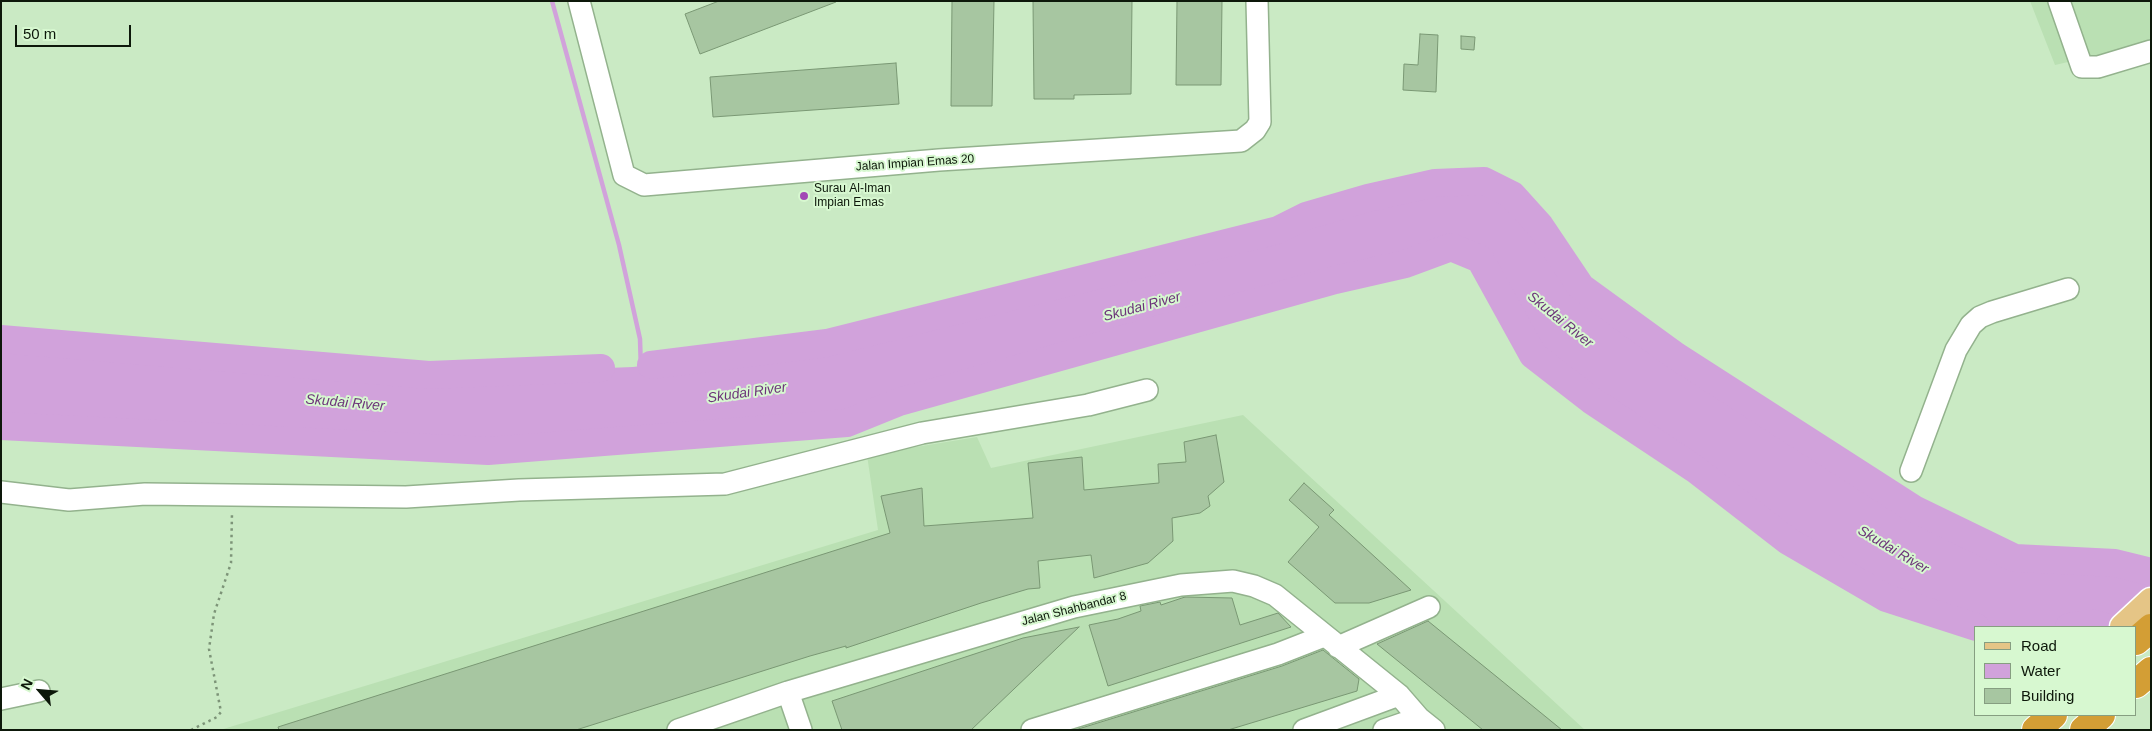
<!DOCTYPE html>
<style>
body{margin:0}
#map{position:relative;width:2152px;height:731px;overflow:hidden;background:#caeac4;font-family:Helvetica,sans-serif}
canvas{display:block}
.frame{position:absolute;inset:0;border:2px solid #0d180a;pointer-events:none}
.legend{position:absolute;left:1974px;top:626px;width:162px;height:90px;box-sizing:border-box;background:#d7f8d0;border:1px solid #869e81;margin:0;padding:6px 9px;list-style:none;font-size:15px;color:#0d180a}
.legend li{display:flex;align-items:center;gap:10px;height:25px}
.legend b{width:25px;border:1px solid #869e81}
.north{position:absolute;left:15px;top:666px;width:50px;height:50px;-webkit-text-stroke:4px #d7f8d0;paint-order:stroke;rotate:297deg;font-size:14px;font-weight:700;line-height:20px;text-align:center;color:#0d180a}
.north::after{content:'';display:block;margin:auto;width:18px;height:22px;background:#0d180a;clip-path:polygon(50% 0,100% 100%,50% 72%,0 100%)}
.scale{position:absolute;left:15px;top:25px;width:116px;height:22px;box-sizing:border-box;border:2px solid #0d180a;border-top:0;padding-left:6px;font-size:15px;line-height:18px;white-space:nowrap;color:#0d180a;-webkit-text-stroke:4px #d7f8d0;paint-order:stroke}
</style>
<div id="map">
<canvas width="2152" height="731"></canvas>
<div class="frame"></div>
<ul class="legend">
<li><b style="height:6px;background:#e5c586"></b>Road</li>
<li><b style="height:14px;background:#d1a2db"></b>Water</li>
<li><b style="height:14px;background:#a7c6a1"></b>Building</li>
</ul>
<div class="north">N</div>
<div class="scale">50 m</div>
</div>
<script>
const g = document.querySelector('canvas').getContext('2d');
g.lineJoin = 'round';
function fillPath(path, color) { g.fillStyle = color; g.fill(path, 'evenodd'); }
const toPath = rows => new Path2D(rows.map(r => 'M' + r).join(''));
function strokePath(path, color, width, dash) { g.strokeStyle = color; g.lineWidth = width; g.lineCap = dash ? 'butt' : 'round'; g.setLineDash(dash || []); g.stroke(path); }
function label(font, color, halo, rows, align = 'center') {
  g.font = font + ' Helvetica,sans-serif'; g.lineWidth = 4; g.setLineDash([]); g.textBaseline = 'middle'; g.strokeStyle = halo; g.fillStyle = color; for (const [text, x, y, turn = 0] of rows) {
    g.save(); g.translate(x, y); g.rotate((+turn || 0) * Math.PI / 180); g.textAlign = isNaN(turn) ? turn : align; if (halo) g.strokeText(text, 0, 0); g.fillText(text, 0, 0); g.restore();
  }
}
const built = toPath([
 [2030,1,2151,1,2151,43,2055,65],
 [1243,415,1585,730,220,730,878,530,867,455,977,437,991,468]
]);
const water = toPath([
 [1484,181,1512,195,1540,226,1581,287,1676,356,1914,509,2015,558,2115,563,2151,572,2151,641,2136,627,2105,627,2091,623,2069,627,1976,627,1885,598,1788,541,1695,469,1591,400,1533,355,1480,259,1451,247,1405,264,1335,280,899,402,847,423,488,451,1,426,1,339,429,375,633,367,827,343,1278,230,1306,216,1368,198,1435,183]
]);
const stream = toPath([
 [552,1,619,245,640,339,641,371]
]);
const river = toPath([
 [1,339,429,375,601,368],
 [651,365,827,343,1278,230,1306,216,1368,198,1435,183,1484,181,1512,195,1540,226,1581,287,1676,356,1914,509,2015,558,2115,563,2151,572],
 [1,426,488,451,847,423,899,402,1335,280,1405,264,1451,247,1480,259,1533,355,1591,400,1695,469,1788,541,1886,598,1976,627],
 [2069,627,2091,623,2105,627]
]);
const building = toPath([
 [719,1,836,1,836,2,700,54,685,14,719,1],
 [952,1,994,1,992,106,951,106,952,1],
 [1033,1,1132,1,1131,94,1074,95,1074,99,1034,99,1033,1],
 [1177,1,1222,1,1221,85,1176,85,1177,1],
 [1420,34,1438,35,1436,92,1403,90,1404,64,1418,65,1420,34],
 [1461,36,1475,37,1474,50,1461,49,1461,36],
 [896,63,899,104,713,117,710,77,896,63],
 [1216,435,1224,482,1208,496,1210,506,1200,513,1172,518,1173,541,1148,563,1094,578,1091,555,1038,561,1040,588,1028,589,981,603,846,648,846,646,810,656,576,730,279,730,278,727,890,533,881,496,922,488,924,526,1033,518,1028,463,1082,457,1084,490,1159,483,1158,464,1186,462,1184,442,1216,435],
 [1304,483,1334,510,1329,515,1411,590,1369,603,1335,603,1288,562,1319,527,1289,500,1304,483],
 [1185,597,1232,598,1240,625,1278,613,1291,627,1108,686,1089,625,1118,619,1141,611,1140,606,1160,602,1161,605,1185,597],
 [1428,621,1497,677,1562,730,1483,730,1377,644,1428,621],
 [1079,627,971,730,842,730,832,701,1023,638,1079,627],
 [1323,650,1359,679,1357,691,1228,730,1075,730,1282,666,1323,650]
]);
const path = toPath([
 [191,730,217,717,221,712,209,649,214,614,231,563,232,513]
]);
const minor = toPath([
 [579,1,624,175,644,185,939,160,1241,141,1255,130,1260,122,1257,1],
 [2059,1,2082,67,2098,67,2151,51],
 [1911,471,1956,350,1971,325,1980,317,1992,312,2068,289],
 [1,492,69,500,145,494,406,497,519,490,725,484,922,433,1088,405,1147,390],
 [1338,647,1429,607],
 [788,692,801,730],
 [1,699,39,691],
 [678,730,788,692,1074,607,1181,585,1233,581,1254,586,1275,595,1399,695,1419,718,1434,730],
 [1032,730,1278,654,1324,636],
 [1304,730,1399,695],
 [1384,730,1419,718]
]);
const major = toPath([
 [2123,627,2151,601]
]);
const highway = toPath([
 [2136,641,2151,628],
 [2136,684,2151,671],
 [2036,730,2053,715],
 [2084,730,2101,715]
]);
const markers = [
 [804,196,5,"#a249b5"]
];
const streetNames = [
 ["Jalan Impian Emas 20",915,163,-4],
 ["Jalan Shahbandar 8",1074,609,-14]
];
const poiNames = [
 ["Surau Al-Iman",814,189],
 ["Impian Emas",814,203]
];
const waterNames = [
 ["Skudai River",1142,307,-15],
 ["Skudai River",1560,320,39],
 ["Skudai River",747,393,-8],
 ["Skudai River",345,403,5],
 ["Skudai River",1893,550,31]
];
fillPath(built, '#bae0b3');
fillPath(water, '#d1a2db');
strokePath(stream, '#d1a2db', 4.5);
strokePath(river, '#d1a2db', 28);
fillPath(building, '#a7c6a1');
strokePath(building, '#7a9874', 1);
strokePath(minor, '#93b28d', 24);
strokePath(major, '#fff', 29);
strokePath(highway, '#fff', 30);
strokePath(path, '#7d9478', 2.5, [2.5, 4]);
strokePath(minor, '#fff', 21);
strokePath(major, '#e5c586', 26);
strokePath(highway, '#d39e35', 28);
for (const [x, y, r, color] of markers) { const dot = new Path2D(); dot.arc(x, y, r, 0, 2 * Math.PI); g.fillStyle = color; g.fill(dot); strokePath(dot, '#d7f8d0', 2); }
label('12px', '#0d180a', '#d7f8d0', streetNames);
label('12px', '#0d180a', '#d7f8d0', poiNames, 'left');
label('italic 14px', '#6c3479', '#d7f8d0', waterNames);
</script>
